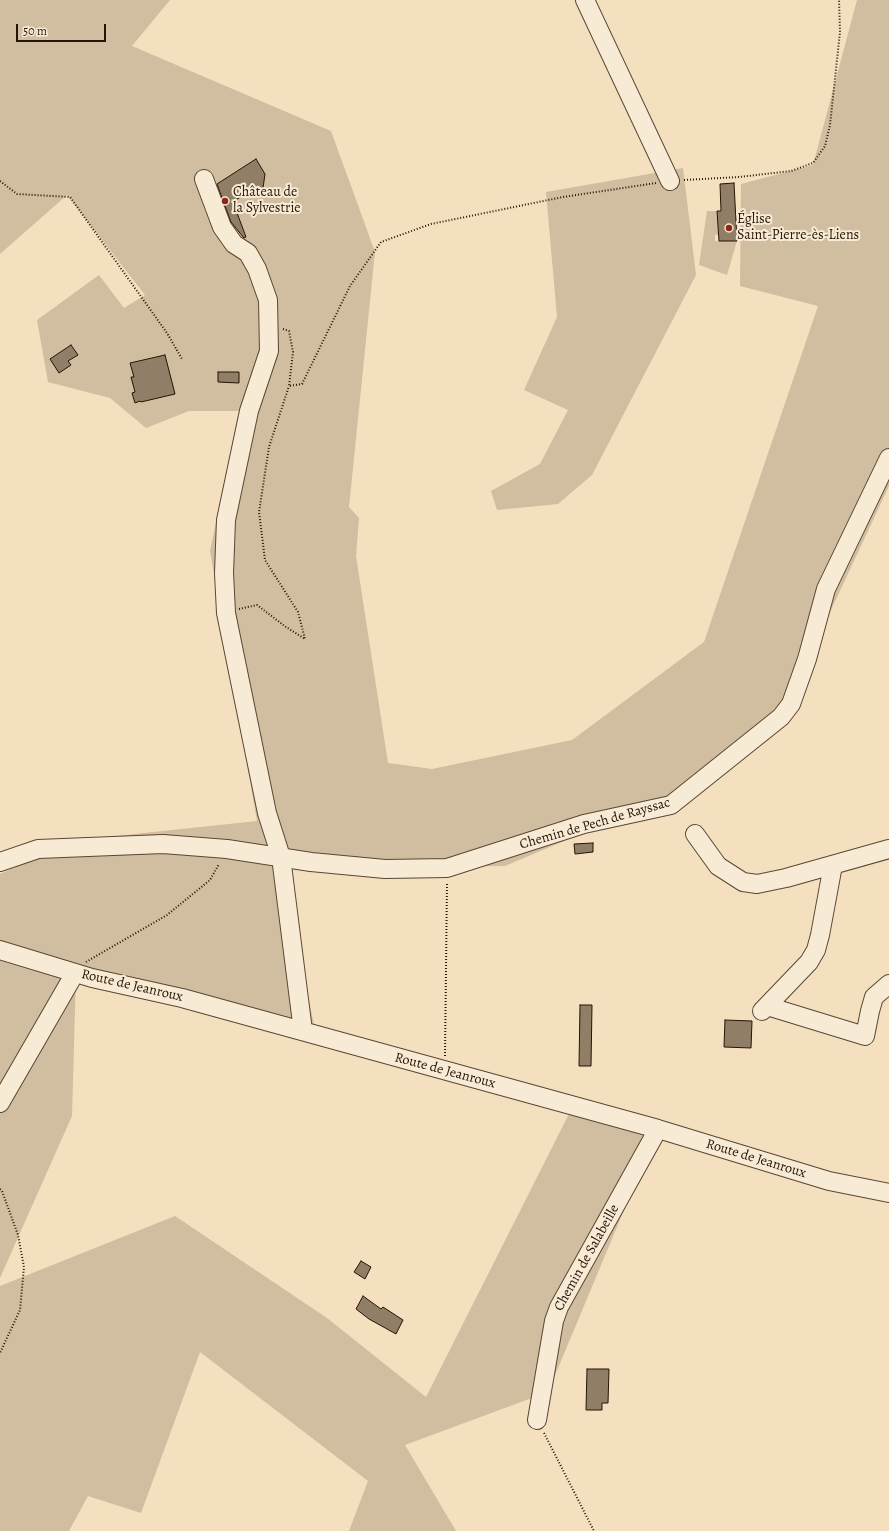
<!DOCTYPE html>
<meta charset="utf-8">
<style>
body{margin:0}
#map{position:relative;width:889px;height:1531px;overflow:hidden;background:#f4e0bf;font-family:Alegreya,serif}
canvas{display:block}
.scale{position:absolute;left:16px;top:24px;width:90px;height:18px;box-sizing:border-box;border:2px solid #261305;border-top:0;padding-left:5px;font-size:12px;line-height:14px;white-space:nowrap;color:#261305;-webkit-text-stroke:3px #f8ebd5;paint-order:stroke}
</style>
<div id="map">
<canvas width="889" height="1531"></canvas>
<div class="scale">50 m</div>
</div>
<script>
const g = document.querySelector('canvas').getContext('2d');
g.lineJoin = 'round';
function fillPath(path, color) { g.fillStyle = color; g.fill(path, 'evenodd'); }
const toPath = rows => new Path2D(rows.map(r => 'M' + r).join(''));
function strokePath(path, color, width, dash) { g.strokeStyle = color; g.lineWidth = width; g.lineCap = dash ? 'butt' : 'round'; g.setLineDash(dash || []); g.stroke(path); }
function label(font, color, halo, rows, align = 'center') {
  g.font = font + ' Alegreya,serif'; g.lineWidth = 4; g.setLineDash([]); g.textBaseline = 'middle'; g.strokeStyle = halo; g.fillStyle = color; for (const [text, x, y, turn = 0] of rows) {
    g.save(); g.translate(x, y); g.rotate((+turn || 0) * Math.PI / 180); g.textAlign = isNaN(turn) ? turn : align; if (halo) g.strokeText(text, 0, 0); g.fillText(text, 0, 0); g.restore();
  }
}
const green = toPath([
 [0,0,170,0,132,46,331,131,375,252,349,507,359,518,356,556,388,763,432,769,572,740,704,642,818,306,740,286,741,184,813,165,857,0,889,0,889,486,781,717,694,786,505,866,280,868,315,1029,76,974,72,1116,0,1278,0,874,78,840,257,821,210,551,239,411,189,411,146,428,110,398,48,382,37,320,99,275,124,308,145,295,67,195,0,254],
 [683,168,696,275,592,475,558,504,497,510,491,491,540,464,568,410,524,390,557,317,546,192],
 [707,211,717,211,718,223,722,223,723,234,715,235,715,241,737,241,727,275,699,265],
 [575,1102,658,1129,548,1392,405,1445,456,1531,349,1531,368,1481,200,1352,141,1513,88,1496,69,1531,0,1531,0,1286,175,1216,327,1318,426,1397]
]);
const building = toPath([
 [256,159,265,174,263,188,251,190,233,202,246,237,244,238,231,222,217,184,256,159],
 [734,183,737,241,719,241,717,211,721,211,720,184,734,183],
 [71,345,78,355,68,361,71,365,59,373,50,359,71,345],
 [165,355,175,394,141,402,140,401,135,403,132,393,135,392,131,377,134,377,130,363,165,355],
 [218,372,239,372,239,383,218,382,218,372],
 [593,843,593,852,575,854,574,844,593,843],
 [580,1005,592,1005,591,1066,579,1066,580,1005],
 [725,1020,752,1021,751,1048,724,1047,725,1020],
 [361,1261,371,1267,365,1279,354,1272,361,1261],
 [363,1296,381,1309,383,1307,403,1320,396,1334,369,1319,356,1309,363,1296],
 [587,1369,609,1369,608,1403,602,1403,602,1410,586,1410,587,1369]
]);
const path = toPath([
 [684,180,739,177,791,171,813,163,825,146,830,125,840,32,839,0],
 [0,181,17,194,70,197,167,333,182,359],
 [283,329,289,331,293,352,289,386,302,384,350,286,381,242,431,224,563,197,656,183],
 [239,609,257,605,286,627,305,639,298,612,265,560,259,512,269,447,289,386],
 [86,962,167,915,210,880,219,864],
 [445,1056,447,882],
 [0,1189,2,1191,18,1235,24,1267,20,1310,0,1353],
 [544,1433,594,1531]
]);
const minor = toPath([
 [585,0,670,181],
 [204,179,222,227,234,244,248,253,257,269,268,300,269,351,249,411,226,520,224,573,226,613,267,813,281,857,303,1031],
 [695,834,718,866,743,882,757,884,786,878,889,849],
 [0,862,38,849,163,844,227,849,311,862,385,869,447,868,584,824,671,805,781,717,791,704,807,659,826,589,889,458],
 [0,950,92,978,182,998,658,1129,829,1181,889,1193],
 [767,1006,865,1036,870,1011,874,997,889,984],
 [762,1011,809,962,816,950,820,935,833,865],
 [0,1103,75,973],
 [537,1420,554,1321,559,1307,658,1129]
]);
const markers = [
 [225,201,4,"#8f2418"],
 [729,228,4,"#8f2418"]
];
const poiNames = [
 ["Château de",233,193],
 ["la Sylvestrie",233,209],
 ["Église",737,220],
 ["Saint-Pierre-ès-Liens",737,236]
];
const streetNames = [
 ["Chemin de Pech de Rayssac",595,824,-16],
 ["Route de Jeanroux",132,986,13],
 ["Route de Jeanroux",445,1071,15],
 ["Route de Jeanroux",756,1159,17],
 ["Chemin de Salabeille",587,1258,-61]
];
fillPath(green, '#d1bd9f');
fillPath(building, '#917e66');
strokePath(building, '#261305', 1);
strokePath(minor, '#5a4634', 20);
strokePath(path, '#261305', 2, [1, 2]);
strokePath(minor, '#f8ebd5', 18);
for (const [x, y, r, color] of markers) { const dot = new Path2D(); dot.arc(x, y, r, 0, 2 * Math.PI); g.fillStyle = color; g.fill(dot); strokePath(dot, '#f8ebd5', 1.5); }
label('14px', '#261305', '#f8ebd5', poiNames, 'left');
label('14px', '#261305', '#f8ebd5', streetNames);
</script>
